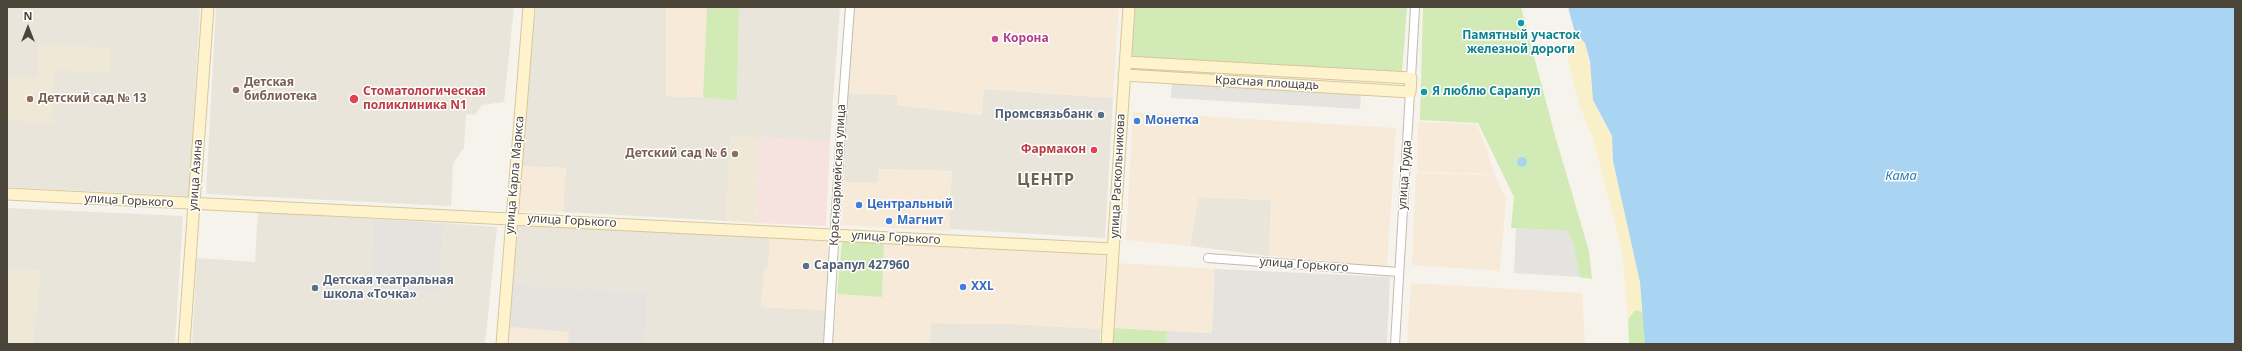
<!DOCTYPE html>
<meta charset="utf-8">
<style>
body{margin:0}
#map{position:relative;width:2242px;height:351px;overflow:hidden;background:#f6f3ec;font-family:"Noto Sans",sans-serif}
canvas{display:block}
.frame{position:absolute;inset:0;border:8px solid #4b4439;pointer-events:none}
.north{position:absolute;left:8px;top:8px;width:40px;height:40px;-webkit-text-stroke:3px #fff;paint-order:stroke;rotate:0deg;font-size:11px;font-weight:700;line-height:16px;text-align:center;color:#4b4439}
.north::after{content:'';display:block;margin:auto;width:14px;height:18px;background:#4b4439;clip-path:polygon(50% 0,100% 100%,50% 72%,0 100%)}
</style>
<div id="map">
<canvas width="2242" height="351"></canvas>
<div class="frame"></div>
<div class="north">N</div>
</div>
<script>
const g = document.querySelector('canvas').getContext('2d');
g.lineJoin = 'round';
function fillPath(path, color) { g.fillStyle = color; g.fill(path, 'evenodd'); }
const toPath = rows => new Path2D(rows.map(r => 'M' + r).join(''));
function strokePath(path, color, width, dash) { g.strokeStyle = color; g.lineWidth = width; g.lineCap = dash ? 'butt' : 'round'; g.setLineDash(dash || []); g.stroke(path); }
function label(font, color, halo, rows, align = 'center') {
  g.font = font + ' "Noto Sans",sans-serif'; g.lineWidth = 3; g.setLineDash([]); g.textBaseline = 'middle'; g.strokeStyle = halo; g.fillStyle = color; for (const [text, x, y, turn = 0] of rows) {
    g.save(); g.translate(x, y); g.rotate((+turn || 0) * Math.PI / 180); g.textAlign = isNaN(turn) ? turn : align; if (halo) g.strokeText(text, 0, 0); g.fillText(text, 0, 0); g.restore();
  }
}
const residential = toPath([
 [7,7,200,7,189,196,7,187],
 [216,7,514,7,504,102,482,105,475,115,466,114,464,148,453,163,451,206,206,194],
 [536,7,666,7,666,96,703,97,737,101,739,7,840,7,830,141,731,136,726,221,563,212,566,168,520,166],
 [984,89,1113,98,1105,238,949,229,951,171,879,169,878,183,844,182,847,93,898,95,897,105,981,115],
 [1198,197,1271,200,1269,256,1190,246],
 [7,208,183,216,175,344,33,344,40,271,7,268],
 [258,212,373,219,371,290,440,292,443,223,497,227,485,344,192,344,197,258,255,262],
 [519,225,770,237,768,269,765,268,761,307,826,310,823,344,645,344,648,293,512,284],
 [931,323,1012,324,1101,329,1099,344,929,344]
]);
const commercial = toPath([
 [666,7,707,7,703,97,666,96],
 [854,7,1119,7,1113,98,984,89,982,115,897,105,897,95,847,93],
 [1133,112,1396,128,1387,267,1269,256,1271,200,1199,197,1190,246,1126,240],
 [1418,122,1477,124,1495,174,1417,172],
 [520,166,566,168,563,212,517,211],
 [879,169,952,172,949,231,842,225,844,182,877,183],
 [1416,173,1495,175,1506,199,1500,271,1412,265],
 [770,237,828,241,826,310,761,307,764,268,768,268],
 [884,240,1016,251,1105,255,1101,329,1012,324,931,323,929,344,833,344,837,294,882,297],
 [1116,263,1215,269,1212,333,1113,328],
 [1411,283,1582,293,1585,344,1407,344],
 [510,327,570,332,568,344,508,344]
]);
const industrial = toPath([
 [373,219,443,223,440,292,371,290],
 [1215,269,1390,277,1387,344,1166,344,1167,331,1212,333],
 [512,284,648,293,645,344,568,344,569,332,510,327]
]);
const education = toPath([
 [39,44,110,48,109,73,55,70,52,123,7,120,7,76,37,78],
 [730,136,758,137,755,223,726,221],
 [7,268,40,271,33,344,7,344]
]);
const medical = toPath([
 [758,137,830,141,826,226,755,223]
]);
const green = toPath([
 [707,7,739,7,737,101,703,97],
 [1135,7,1407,7,1402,73,1131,58],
 [1423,7,1521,7,1554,132,1589,251,1592,279,1579,277,1574,247,1567,231,1511,228,1514,197,1478,123,1420,120],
 [842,240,884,240,882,297,837,294],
 [1635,310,1641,311,1644,315,1645,344,1629,344,1628,319],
 [1113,328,1167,331,1166,344,1112,344]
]);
const sand = toPath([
 [1575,33,1585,43,1600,115,1612,136,1613,161,1640,282,1644,315,1641,311,1635,310,1628,319,1622,250,1593,138,1578,102,1580,101,1579,97,1577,98,1566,49,1575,42]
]);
const parking = toPath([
 [1172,83,1361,93,1360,109,1171,98],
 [1516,228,1567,231,1574,247,1579,277,1514,273]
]);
const water = toPath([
 [1568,7,2235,7,2235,344,1645,344,1640,282,1613,161,1612,136,1593,100,1590,61,1585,43,1575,33],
 '1517 162a5 5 0 1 1 10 0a5 5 0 1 1-10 0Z'
]);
const street = toPath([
 [1411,78,1415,7],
 [1208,258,1399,272],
 [828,344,841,128,850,7],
 [1395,344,1410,92]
]);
const secondary = toPath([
 [1124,75,1410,92,1411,78,1125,62],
 [7,194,1113,249],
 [184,344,208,7],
 [502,344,529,7],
 [1107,344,1129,7]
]);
const markers = [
 [1521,23,4,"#0f9aa8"],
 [995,39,4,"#d1479c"],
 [236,90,4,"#8d6e63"],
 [1424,92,4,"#0f9aa8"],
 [30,99,4,"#8d6e63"],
 [354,99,5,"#e0444e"],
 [1101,115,4,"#5c6f8a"],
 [1137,121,4,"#3f7fe0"],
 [1094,150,4,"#e0444e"],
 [735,154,4,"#8d6e63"],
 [859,205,4,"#3f7fe0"],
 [889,221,4,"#3f7fe0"],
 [806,266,4,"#5c6f8a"],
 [963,287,4,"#3f7fe0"],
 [315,288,4,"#5c6f8a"]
];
const cultureNames = [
 ["Памятный участок",1521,36],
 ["железной дороги",1521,50],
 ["Я люблю Сарапул",1432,92,"left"]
];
const hotelNames = [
 ["Корона",1003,39]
];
const educationNames = [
 ["Детская",244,83],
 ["библиотека",244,97],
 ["Детский сад № 13",38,99],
 ["Детский сад № 6",727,154,"right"]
];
const streetNames = [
 ["Красная площадь",1267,83,3],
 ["улица Азина",196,175,-86],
 ["улица Карла Маркса",515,175,-85],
 ["Красноармейская улица",838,175,-87],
 ["улица Труда",1405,175,-86],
 ["улица Раскольникова",1118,176,-87],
 ["улица Горького",129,201,3],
 ["улица Горького",572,221,3],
 ["улица Горького",896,238,3],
 ["улица Горького",1304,265,4]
];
const healthNames = [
 ["Стоматологическая",363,92],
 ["поликлиника N1",363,106],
 ["Фармакон",1086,150,"right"]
];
const serviceNames = [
 ["Промсвязьбанк",1093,115,"right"],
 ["Сарапул 427960",814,266],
 ["Детская театральная",323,281],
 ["школа «Точка»",323,295]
];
const shopNames = [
 ["Монетка",1145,121],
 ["Центральный",867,205],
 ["Магнит",897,221],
 ["XXL",971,287]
];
const waterNames = [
 ["Кама",1901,176]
];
const districtNames = [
 ["ЦЕНТР",1046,180]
];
fillPath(residential, '#eae5da');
fillPath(commercial, '#f7ead8');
fillPath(industrial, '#e6e2dd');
fillPath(education, '#efe8d6');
fillPath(medical, '#f6e3e0');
fillPath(green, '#d2eab5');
fillPath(sand, '#f9efc9');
fillPath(parking, '#e5e3e0');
fillPath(water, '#a9d4f2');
strokePath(street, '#c2bbae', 10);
strokePath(secondary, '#d6c79b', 13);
strokePath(street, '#fff', 8);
strokePath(secondary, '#fff3cd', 11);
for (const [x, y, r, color] of markers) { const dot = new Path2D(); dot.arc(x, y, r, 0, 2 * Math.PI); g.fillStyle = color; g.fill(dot); strokePath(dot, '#fff', 1.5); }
label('bold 12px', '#0d838f', '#fff', cultureNames);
label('bold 12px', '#b23c85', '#fff', hotelNames, 'left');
label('bold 12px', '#785e54', '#fff', educationNames, 'left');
label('12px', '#4b4439', '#fff', streetNames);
label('bold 12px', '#be3a42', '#fff', healthNames, 'left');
label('bold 12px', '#4e5e75', '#fff', serviceNames, 'left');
label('bold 12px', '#366cbe', '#fff', shopNames, 'left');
label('italic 13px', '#2e7ab2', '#fff', waterNames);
g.letterSpacing = '1px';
label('bold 16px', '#6e6250', '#fff', districtNames);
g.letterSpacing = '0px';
</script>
